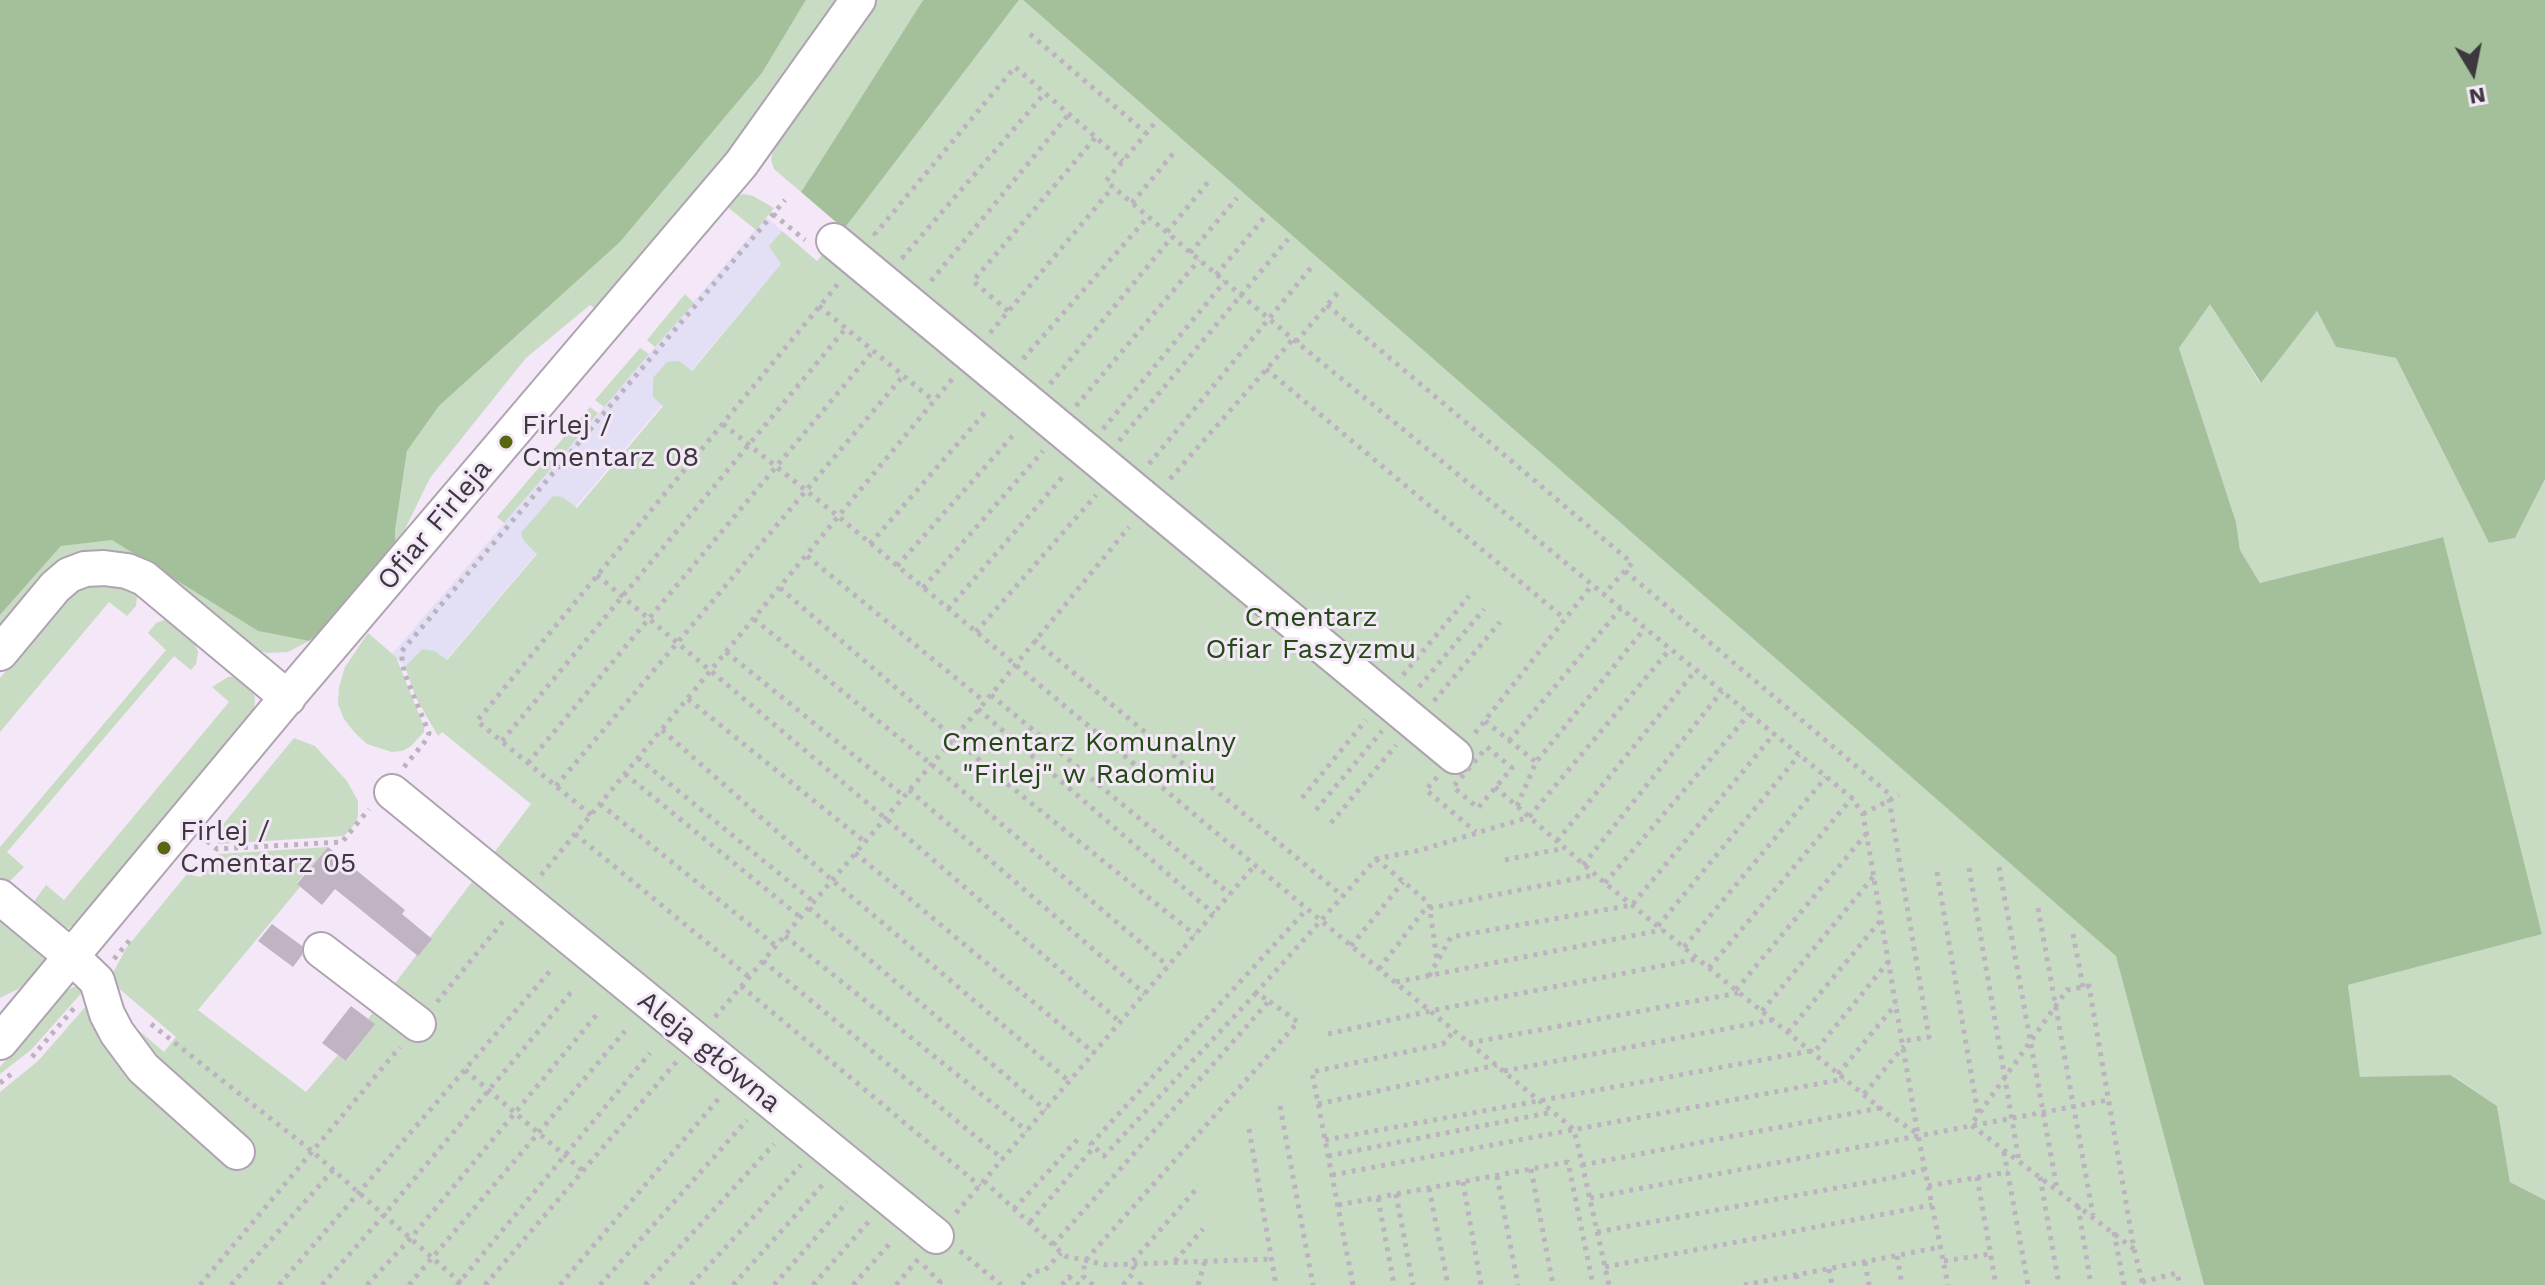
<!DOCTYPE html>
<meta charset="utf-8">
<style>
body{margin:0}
#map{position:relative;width:2545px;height:1285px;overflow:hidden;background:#f4e8f8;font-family:"Work Sans",sans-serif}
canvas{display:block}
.north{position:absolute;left:2433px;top:32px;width:80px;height:80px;-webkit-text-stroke:6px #f4e8f8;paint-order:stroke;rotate:170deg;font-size:22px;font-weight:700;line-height:32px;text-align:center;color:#3d383e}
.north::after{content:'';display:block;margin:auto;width:28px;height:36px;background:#3d383e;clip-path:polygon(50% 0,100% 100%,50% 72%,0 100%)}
</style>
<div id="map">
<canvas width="2545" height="1285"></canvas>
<div class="north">N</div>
</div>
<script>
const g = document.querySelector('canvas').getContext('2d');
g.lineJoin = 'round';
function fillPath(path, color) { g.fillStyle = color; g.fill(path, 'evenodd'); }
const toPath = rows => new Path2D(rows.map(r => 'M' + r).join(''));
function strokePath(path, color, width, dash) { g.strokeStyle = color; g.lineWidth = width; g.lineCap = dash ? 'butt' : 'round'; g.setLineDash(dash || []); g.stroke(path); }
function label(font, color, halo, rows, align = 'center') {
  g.font = font + ' "Work Sans",sans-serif'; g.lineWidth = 6; g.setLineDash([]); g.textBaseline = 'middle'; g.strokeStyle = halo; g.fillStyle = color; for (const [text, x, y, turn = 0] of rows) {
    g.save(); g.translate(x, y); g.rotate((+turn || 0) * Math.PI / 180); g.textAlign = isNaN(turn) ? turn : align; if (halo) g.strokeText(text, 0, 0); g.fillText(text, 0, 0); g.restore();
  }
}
const commercial = toPath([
 [766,217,782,231,769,246,782,263,446,660,435,651,422,649,405,667,392,654]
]);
const green = toPath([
 [806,0,838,0,744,141,597,310,590,305,526,358,430,478,405,529,410,533,396,548,395,531,407,451,439,406,620,242,762,73],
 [876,0,923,0,801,192,774,169,771,160,774,146],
 [1019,0,1023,0,2117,956,2204,1285,0,1285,0,1092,38,1061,87,1005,100,1039,104,1043,129,1022,164,1052,176,1037,109,980,127,947,187,874,201,877,219,854,328,847,297,883,300,887,198,1010,306,1092,338,1055,347,1061,374,1024,368,1019,531,804,442,732,438,736,416,698,405,667,422,649,435,651,447,660,537,554,524,541,521,533,553,496,562,497,577,508,663,406,653,397,653,378,667,362,679,361,692,371,781,264,769,246,782,231,817,261,844,229],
 [744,194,753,196,774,208,756,230,725,205,736,196],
 [685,294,694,303,655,347,647,340],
 [2210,303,2260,383,2317,311,2336,347,2396,358,2489,543,2515,538,2545,479,2545,1200,2510,1182,2497,1106,2452,1075,2360,1078,2348,985,2542,933,2442,537,2260,583,2240,550,2236,522,2179,348],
 [640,348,649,354,604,407,595,400],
 [590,407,598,413,562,456,553,450],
 [547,458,555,464,504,523,497,517],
 [112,539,258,631,309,641,288,652,267,653,249,647,133,558,0,632,0,615,61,546],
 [108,582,134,590,137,596,136,606,127,616,109,602,0,732,0,678,77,589,83,584],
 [167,619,193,639,198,652,196,664,191,670,174,656,7,852,24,867,10,881,0,883,0,847,166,650,148,633,156,623],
 [368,633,396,657,424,727,424,732,410,747,402,751,392,752,367,744,354,732,344,719,338,704,339,687,345,667],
 [238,676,251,687,255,698,254,711,80,921,65,930,30,907,46,885,64,900,229,702,212,687,228,677],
 [294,738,315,746,347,781,358,801,358,817,354,825,344,836,218,844,216,833],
 [0,916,46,954,48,960,35,976,18,989,0,998],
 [73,987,86,988,31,1050,0,1074,0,1067,61,994]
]);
const forest = toPath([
 [0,0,806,0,762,73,620,242,439,406,407,451,395,531,396,548,342,617,309,641,258,631,112,540,61,546,0,615],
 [923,0,1019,0,844,229,801,192],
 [1023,0,2545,0,2545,479,2515,538,2489,543,2396,358,2336,347,2317,311,2261,383,2210,304,2179,348,2236,522,2240,550,2260,583,2443,537,2542,934,2348,985,2360,1077,2451,1075,2497,1106,2510,1182,2545,1200,2545,1285,2204,1285,2116,956]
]);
const building = toPath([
 [328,847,405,910,402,914,432,939,418,956,335,889,322,905,297,884],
 [272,924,302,946,302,955,293,967,258,941],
 [351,1006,375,1024,346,1061,322,1043]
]);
const path = toPath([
 [1030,34,1146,133],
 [1154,124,1106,181,1293,339,1852,798,1863,814,1918,1135,1948,1285],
 [1132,203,1176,150],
 [773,214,805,240],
 [1167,232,1209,181],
 [876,235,875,234,1015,67,1123,161],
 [1190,253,1237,198],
 [905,258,903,257,1045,93],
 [1216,275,1264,218],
 [931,281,1069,114],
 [1327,305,1632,563,1604,594],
 [819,306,934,401],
 [1008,311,973,281,1096,137],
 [990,333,1113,187],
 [1296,342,1341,289],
 [1023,359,1148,217],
 [1266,369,1565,619],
 [1050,384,1172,237],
 [1076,406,1199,260],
 [723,424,839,517,1379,969,1564,1121,1573,1129,1577,1141,1609,1285],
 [1103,429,1225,281],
 [1119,441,1288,239],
 [1149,464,1314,264],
 [1170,479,1293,339],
 [870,544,988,409],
 [807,556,985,702],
 [897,566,1016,432],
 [1625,571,1888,793,1929,1037,1903,1041],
 [597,575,885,818,1120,1022],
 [780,588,1005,782,1195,935],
 [923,588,1043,451],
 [948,609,1066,473],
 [754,619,931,764,1168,966],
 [976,632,1096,495],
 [1034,640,1343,896],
 [726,652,904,796],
 [1403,675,1469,596],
 [1419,687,1484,609],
 [991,695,1230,894],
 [688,699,865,842],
 [1434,701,1500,622],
 [978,709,1214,914],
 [1485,721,1536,762],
 [662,730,832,880,1070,1082],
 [1475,733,1592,585],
 [502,741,846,328],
 [1509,741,1621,608],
 [1487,747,1512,768,1478,808,1453,787,1487,747],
 [638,758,814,902],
 [528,763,873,351],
 [404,767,427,739,429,733,404,672,401,652,785,200],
 [625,774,800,917],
 [1437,777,1426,790,1476,832],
 [556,786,903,376],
 [1495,787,1605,883,1885,1112,1918,1134],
 [909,790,1145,994],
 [1302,798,1366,720],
 [600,804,776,946],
 [1517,806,1536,762,1645,628],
 [1316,810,1382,731],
 [1863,814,1899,795],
 [591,815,477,721,838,284],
 [1331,823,1396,745],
 [575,834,749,977],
 [207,841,217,849,342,842,369,809],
 [1557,841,1696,670],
 [855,853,1094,1053],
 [1376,859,1429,903,1437,960],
 [1505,860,1565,848],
 [1583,865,1722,691],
 [1999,867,2057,1189],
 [1969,868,2019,1161],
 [1937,872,1978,1114],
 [541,875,953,378],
 [1605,883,1749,714],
 [809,908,1046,1110],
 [2038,908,2093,1215],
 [1658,926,1799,755],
 [2073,934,2083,987],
 [785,936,1027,1131],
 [1351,946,1403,882],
 [1684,947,1826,777],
 [114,959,133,936],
 [763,961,1003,1159],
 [1709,968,1852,798],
 [1379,969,1425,909,1594,875],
 [1429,976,1451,937,1632,905,1774,734],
 [1396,982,1662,930],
 [741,986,980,1186],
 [1736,990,1866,834],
 [1256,993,1104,1156,1091,1144,1307,909],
 [437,1002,504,920],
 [1762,1011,1874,876],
 [715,1017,985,702,1129,527],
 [151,1024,313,1152,463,1285],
 [1788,1032,1881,920],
 [1328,1034,1430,1011,1697,959],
 [1469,1043,1738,993],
 [32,1057,75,1007],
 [465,1070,583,1171],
 [1504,1071,1772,1020],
 [1838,1074,1896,1004],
 [0,1083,15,1071],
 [1864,1094,1904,1046],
 [1318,1104,1497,1065],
 [1280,1106,1313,1285],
 [1249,1129,1276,1285],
 [1325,1140,1816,1050,1889,961],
 [2004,1152,2028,1285],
 [1328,1156,1553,1112],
 [1582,1165,1880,1108],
 [1531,1169,1553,1285],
 [1332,1175,1844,1079],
 [1497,1176,1518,1285],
 [1977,1177,1996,1285],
 [2040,1177,2059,1285],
 [984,1181,1065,1256,1107,1265,1271,1259],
 [1463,1182,1481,1285],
 [1928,1186,2008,1172],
 [1429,1188,1448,1285],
 [1396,1194,1413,1285],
 [1378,1198,1394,1285],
 [1590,1198,2108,1100],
 [1338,1205,1568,1162,1593,1285],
 [2078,1206,2091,1285],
 [1014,1209,1078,1139],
 [956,1213,1255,865],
 [1030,1222,1094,1147],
 [1597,1232,1891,1178,1925,1169],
 [2114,1232,2124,1285],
 [1053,1245,1269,1001,1256,993,1376,859,1421,850,1529,817,1670,649],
 [2134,1249,1971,1125,2067,990,2089,986,2134,1249,2143,1285],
 [960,1251,1001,1285],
 [1897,1256,1902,1285],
 [1175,1261,1203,1229],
 [1944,1261,1990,1254],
 [1865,1262,1869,1285],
 [924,1266,940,1282,937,1285],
 [1605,1267,1932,1205],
 [1829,1269,1832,1285],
 [1796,1275,1798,1285],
 [2142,1282,2177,1273,2180,1285],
 [200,1285,400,1047],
 [231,1285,333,1170],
 [279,1285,550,971],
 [322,1285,384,1215,572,991],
 [367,1285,410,1239,598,1013],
 [409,1285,625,1031],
 [457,1285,650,1053],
 [485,1285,677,1061],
 [560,1285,720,1097],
 [600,1285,747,1120],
 [645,1285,774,1144],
 [691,1285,801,1165],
 [733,1285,825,1182],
 [774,1285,847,1202],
 [813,1285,870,1220],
 [853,1285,892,1241],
 [896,1285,919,1258],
 [1022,1285,1032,1272,1045,1270,1061,1253],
 [1062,1285,1069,1277,1079,1285],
 [1093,1285,1083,1276,1085,1261,1298,1022,1269,1001],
 [1123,1285,1135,1271,1131,1263,1199,1186],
 [1139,1285,1142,1282,1146,1285],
 [1198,1285,1205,1261],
 [1353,1285,1312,1072,1443,1044,1454,1031],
 [1744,1285,1941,1247]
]);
const minor = toPath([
 [834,241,1455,756],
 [0,653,55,587,69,575,85,569,104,568,127,571,144,578,288,698],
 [392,792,936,1236],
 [0,897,72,957,97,981,107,1014,117,1033,143,1068,237,1152],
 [321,950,418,1024],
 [0,1042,285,700,741,164,858,0]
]);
const markers = [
 [506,442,8,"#58660d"],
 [164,848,8,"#58660d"]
];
const poiNames = [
 ["Firlej /",522,426],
 ["Cmentarz 08",522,458],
 ["Firlej /",180,832],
 ["Cmentarz 05",180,864]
];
const streetNames = [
 ["Ofiar Firleja",435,525,-50],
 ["Aleja główna",709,1052,39]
];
const parkNames = [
 ["Cmentarz",1311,618],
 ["Ofiar Faszyzmu",1311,650],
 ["Cmentarz Komunalny",1089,743],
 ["\"Firlej\" w Radomiu",1089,775]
];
fillPath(commercial, '#e3dff5');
fillPath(green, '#c8dbc3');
fillPath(forest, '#a3c09a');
fillPath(building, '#c0b4c3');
strokePath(minor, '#afa3b2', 38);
strokePath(path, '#bdb3c0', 5, [4, 6]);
strokePath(minor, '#fff', 34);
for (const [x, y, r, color] of markers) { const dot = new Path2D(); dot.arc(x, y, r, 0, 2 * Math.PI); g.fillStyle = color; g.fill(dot); strokePath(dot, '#f4e8f8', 3); }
label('28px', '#3d383e', '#f4e8f8', poiNames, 'left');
label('28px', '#3d383e', '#f4e8f8', streetNames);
label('28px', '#234914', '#f4e8f8', parkNames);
</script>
